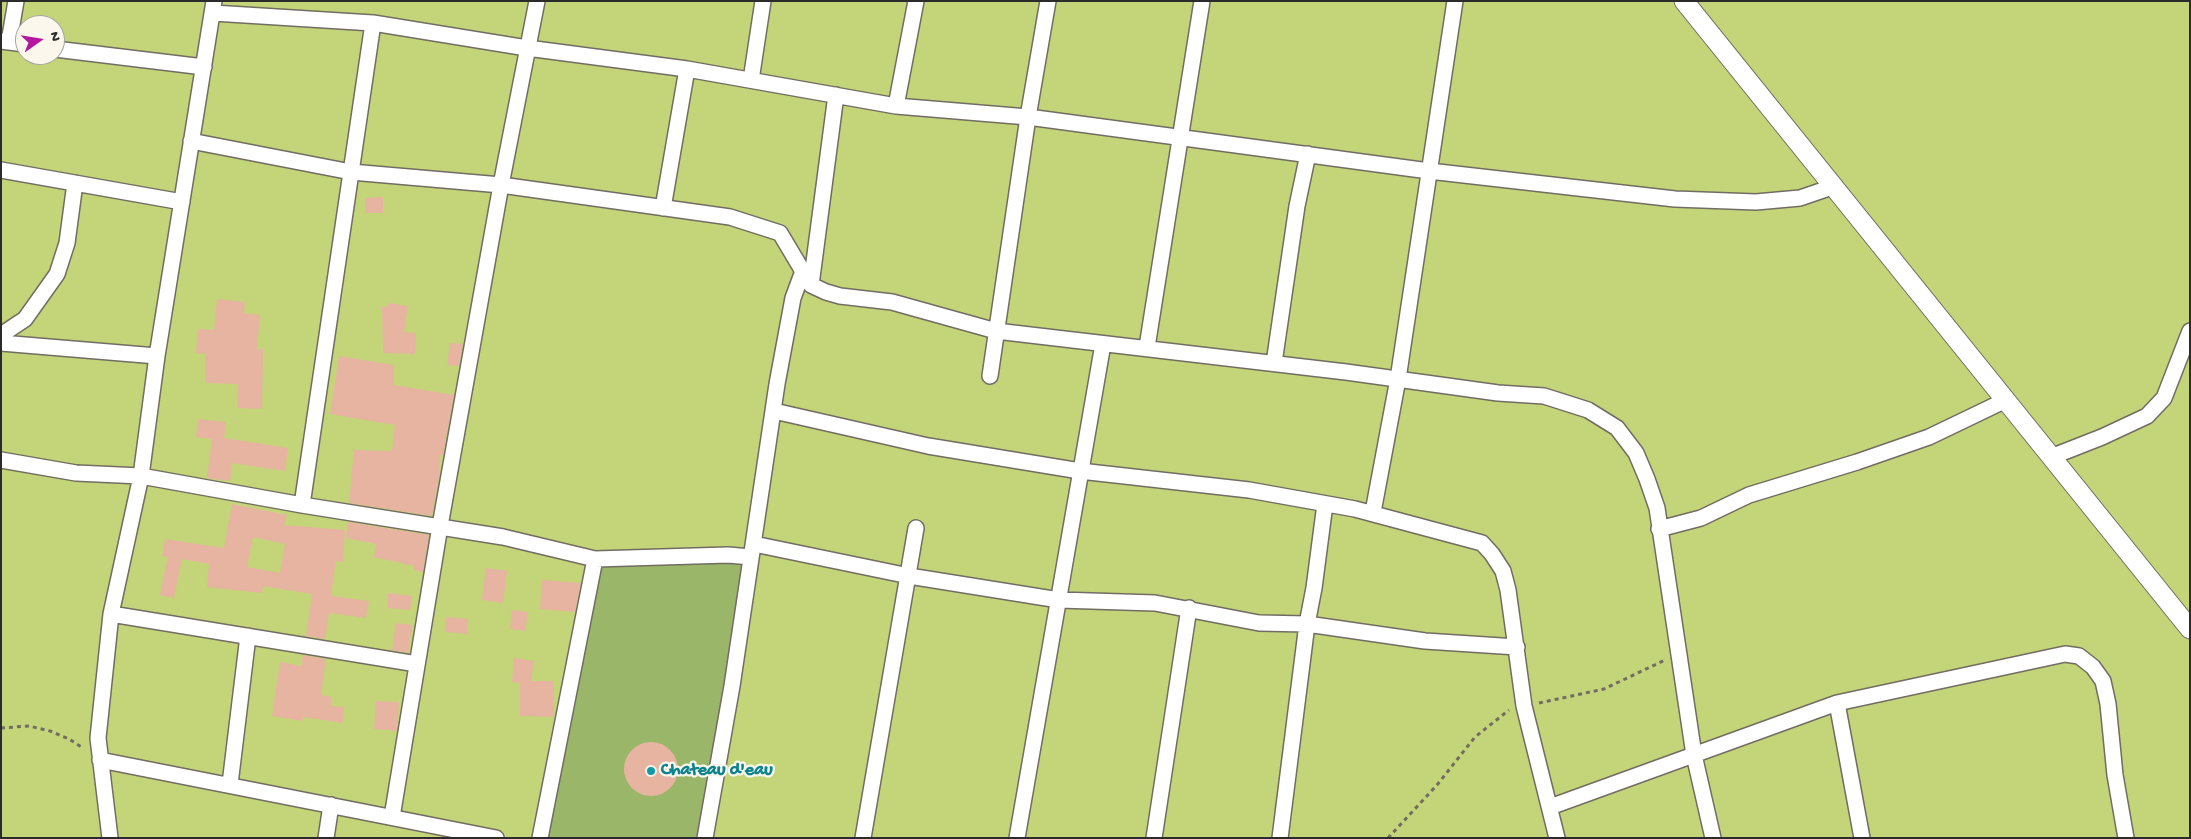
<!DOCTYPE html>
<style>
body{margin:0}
#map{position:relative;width:2191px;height:839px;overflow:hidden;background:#f5e4cb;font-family:"Gochi Hand",sans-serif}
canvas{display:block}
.frame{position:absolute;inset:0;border:2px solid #2b2b2b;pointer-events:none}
.north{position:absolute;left:15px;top:15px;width:50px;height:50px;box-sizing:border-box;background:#fbf7ec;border:1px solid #a8a59f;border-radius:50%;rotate:77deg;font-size:14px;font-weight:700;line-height:20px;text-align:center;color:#2b2b2b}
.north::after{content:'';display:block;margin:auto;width:18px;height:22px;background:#b5179e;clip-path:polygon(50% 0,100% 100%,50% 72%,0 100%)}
</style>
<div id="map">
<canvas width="2191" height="839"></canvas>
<div class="frame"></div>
<div class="north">N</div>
</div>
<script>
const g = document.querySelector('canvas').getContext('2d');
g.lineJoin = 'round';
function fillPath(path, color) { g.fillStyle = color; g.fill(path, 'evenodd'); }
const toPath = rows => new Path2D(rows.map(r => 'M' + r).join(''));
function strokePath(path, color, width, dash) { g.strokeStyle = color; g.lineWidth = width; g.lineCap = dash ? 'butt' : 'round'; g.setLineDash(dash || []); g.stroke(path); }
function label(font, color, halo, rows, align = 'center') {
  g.font = font + ' "Gochi Hand",sans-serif'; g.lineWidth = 4.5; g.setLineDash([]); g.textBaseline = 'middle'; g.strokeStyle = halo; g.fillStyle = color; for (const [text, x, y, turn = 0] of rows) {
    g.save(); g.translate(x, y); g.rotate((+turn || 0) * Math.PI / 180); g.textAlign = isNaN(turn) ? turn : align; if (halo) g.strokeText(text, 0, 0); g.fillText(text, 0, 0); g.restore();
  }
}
const green = toPath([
 [1,1,2190,1,2190,838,1,838],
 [25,25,55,25,55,55,25,55]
]);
const forest = toPath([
 [743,563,699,838,545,838,600,564]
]);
const building = toPath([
 [383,197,383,213,365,213,365,198],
 [217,299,245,302,244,313,260,315,257,349,263,349,262,409,237,408,238,384,205,383,205,354,196,353,198,329,214,330],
 [388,303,408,306,404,332,416,333,415,354,383,353,382,307,387,307],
 [450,343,463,344,459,366,447,365],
 [339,356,394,365,394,385,454,395,443,455,440,455,439,476,432,516,349,503,354,450,392,451,395,425,330,414],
 [198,419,226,422,224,438,288,448,285,471,232,463,230,481,207,478,212,439,196,437],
 [232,504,287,515,284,525,345,530,343,562,336,561,331,596,369,601,366,618,329,613,325,639,306,636,312,594,263,586,262,593,207,587,209,564,182,559,174,598,160,595,168,557,162,556,165,539,224,548],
 [253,537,285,544,280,573,247,567],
 [348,522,429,535,423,572,414,570,414,566,374,557,376,544,346,538],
 [486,568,507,571,503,603,482,600],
 [542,580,581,583,575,612,540,609],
 [388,593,412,596,410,610,387,608],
 [512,610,528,612,525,631,510,629],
 [446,617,468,619,467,634,445,632],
 [396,623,412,625,408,653,392,650],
 [303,655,326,659,321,695,332,697,331,706,344,707,343,723,303,717,303,721,272,716,280,662,301,666],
 [514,658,534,661,531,681,554,681,554,717,520,716,520,683,512,682],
 [376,701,399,702,397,731,374,729],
 '624 769a27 27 0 1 1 54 0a27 27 0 1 1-54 0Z'
]);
const path = toPath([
 [1539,703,1604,689,1665,660],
 [1,728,29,726,50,731,69,739,83,748],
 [1388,838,1437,785,1475,737,1509,710]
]);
const minor = toPath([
 [213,13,373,23,527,48,687,69,896,106,1028,117,1429,171,1675,199,1756,202,1800,198,1835,186],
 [1,41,25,44],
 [9,42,16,1],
 [55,49,204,67],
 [751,80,763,1],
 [896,106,916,1],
 [191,141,351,172,501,185,730,217,780,233,811,285,826,292,840,296,892,302,996,331,1346,372,1498,393,1544,396,1588,410,1617,428,1636,453,1647,479,1657,508,1694,755,1713,838],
 [1,170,182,202],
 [663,208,687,69],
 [811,285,836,95],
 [1,335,25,319,57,274,67,243,75,183],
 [1,343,157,356],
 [1147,347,1202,1],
 [1274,363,1297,206,1308,154],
 [990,376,1028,117,1048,1],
 [774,411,928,446,1080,471,1249,490,1355,509,1482,543,1492,554,1503,571,1508,590,1524,706,1557,838],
 [2051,457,2102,437,2147,416,2164,398,2190,331],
 [1,460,76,473,141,476,302,505,503,537,595,559,540,838],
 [302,505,373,23],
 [1373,512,1398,379,1455,1],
 [1659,529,1701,518,1749,495,1857,462,1929,437,2006,400],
 [754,544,909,576,1059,600,1155,603,1259,623,1307,624,1425,641,1517,647],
 [595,559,728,555,751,557],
 [111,614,417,664],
 [1837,703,1862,838],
 [100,760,496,838],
 [230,784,248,636],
 [1550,807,1837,703,2065,654,2079,656,2093,667,2103,681,2108,704,2115,775,2126,838],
 [392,817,440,526,501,185,537,1],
 [110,838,98,738,111,614,141,476,157,356,214,1],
 [326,838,331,805],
 [705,838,732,686,777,384,793,298,803,271],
 [863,838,916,528],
 [1017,838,1103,344],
 [1154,838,1189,608],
 [1280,838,1307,624,1314,588,1325,504]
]);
const tertiary = toPath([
 [1684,1,2190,629]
]);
const markers = [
 [651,771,5,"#0f9aa8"]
];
const cultureNames = [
 ["Chateau d'eau",661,771]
];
fillPath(green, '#c3d578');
fillPath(forest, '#9ab668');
fillPath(building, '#e6b4a0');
strokePath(minor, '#726c63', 18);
strokePath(tertiary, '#726c63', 21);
strokePath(path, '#726c63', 3, [4, 4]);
strokePath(minor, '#fff', 15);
strokePath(tertiary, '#fff', 19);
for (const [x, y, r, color] of markers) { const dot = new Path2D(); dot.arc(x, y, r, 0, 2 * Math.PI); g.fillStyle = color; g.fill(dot); strokePath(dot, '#fbf7ec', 2); }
label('bold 18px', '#0d838f', '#fbf7ec', cultureNames, 'left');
</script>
